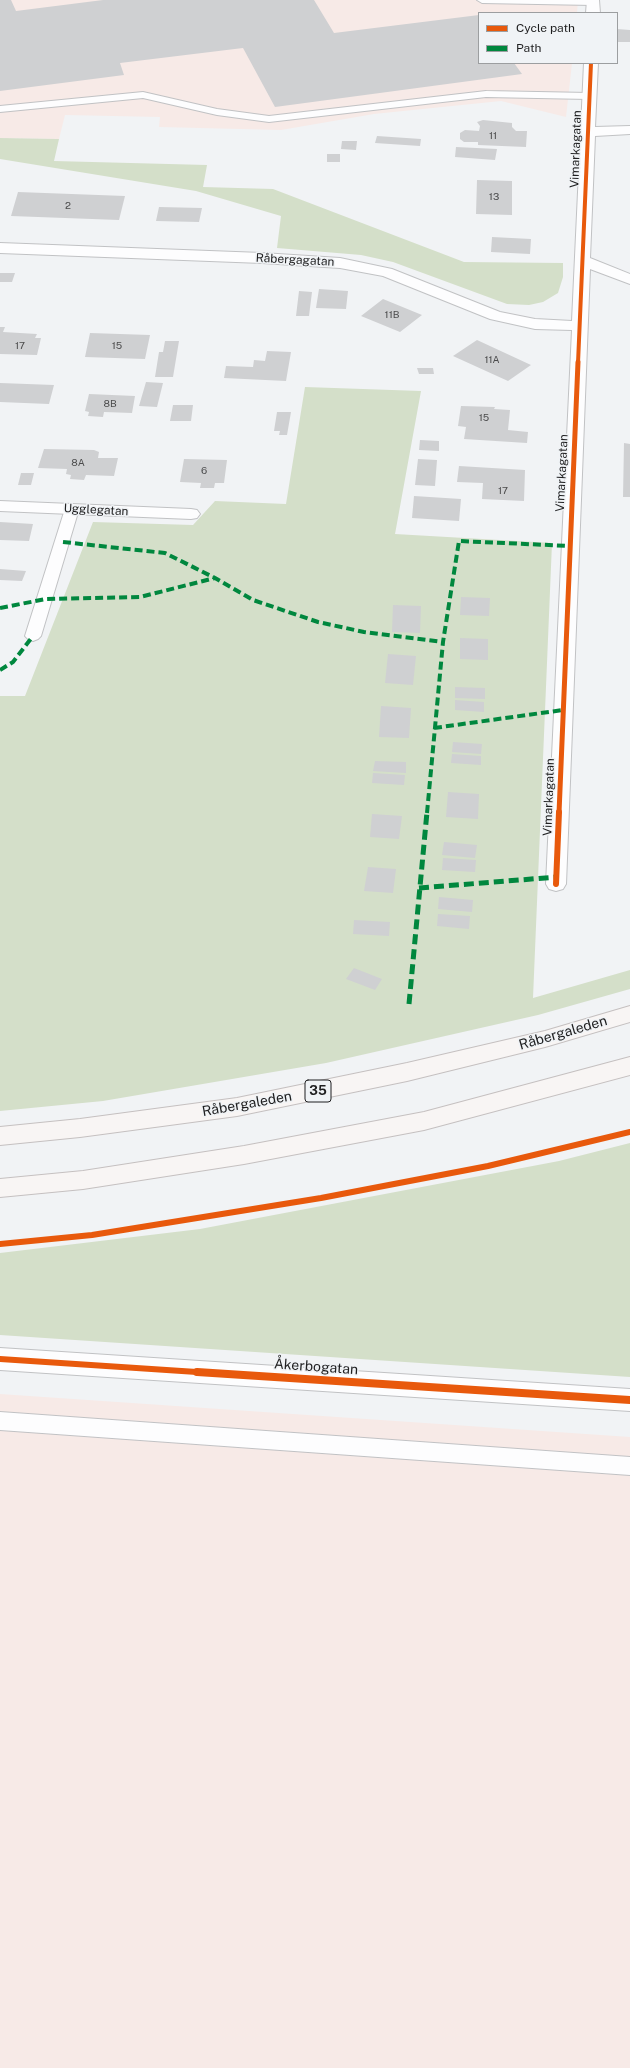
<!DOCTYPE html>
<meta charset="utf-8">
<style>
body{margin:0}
#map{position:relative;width:630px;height:2068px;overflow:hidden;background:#f1f3f5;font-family:"Public Sans",sans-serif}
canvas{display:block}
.legend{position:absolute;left:478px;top:12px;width:140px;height:52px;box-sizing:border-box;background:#f0f3f6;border:1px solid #9c9ea0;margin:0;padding:5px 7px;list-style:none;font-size:12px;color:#1f1f20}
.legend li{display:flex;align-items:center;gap:8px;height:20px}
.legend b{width:20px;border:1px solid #9c9ea0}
</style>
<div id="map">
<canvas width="630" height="2068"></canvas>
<ul class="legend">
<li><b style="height:5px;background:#e8590c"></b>Cycle path</li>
<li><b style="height:5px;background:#00873e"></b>Path</li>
</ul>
</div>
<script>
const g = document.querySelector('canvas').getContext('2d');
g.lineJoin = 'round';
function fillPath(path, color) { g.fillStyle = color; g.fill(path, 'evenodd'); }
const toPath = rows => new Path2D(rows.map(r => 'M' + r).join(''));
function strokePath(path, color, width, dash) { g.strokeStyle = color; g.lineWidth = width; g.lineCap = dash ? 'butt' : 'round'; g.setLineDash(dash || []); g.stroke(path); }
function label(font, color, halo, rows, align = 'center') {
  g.font = font + ' "Public Sans",sans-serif'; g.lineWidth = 3; g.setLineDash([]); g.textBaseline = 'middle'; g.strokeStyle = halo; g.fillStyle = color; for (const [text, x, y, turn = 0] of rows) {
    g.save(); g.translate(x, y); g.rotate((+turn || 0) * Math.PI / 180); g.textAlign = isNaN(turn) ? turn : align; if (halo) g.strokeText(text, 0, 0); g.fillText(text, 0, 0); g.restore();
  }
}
const industrial = toPath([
 [0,0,578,0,577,13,479,13,479,63,572,63,566,117,501,101,374,114,281,130,159,127,160,117,65,115,59,139,0,138],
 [0,1394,630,1437,630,2068,0,2068]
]);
const green = toPath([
 [0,138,59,139,54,161,207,165,203,187,273,189,464,262,563,263,563,277,558,293,543,302,529,305,507,304,393,262,361,255,277,248,281,216,196,191,0,159],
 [305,387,421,391,395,534,552,543,533,998,630,970,630,989,538,1015,326,1063,103,1101,0,1111,0,696,25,696,93,522,193,525,215,501,286,504],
 [630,1143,630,1377,0,1335,0,1253,200,1229,559,1161]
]);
const building = toPath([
 [0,0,11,0,16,11,103,0,314,0,334,33,479,15,479,63,514,63,522,74,275,107,243,48,120,63,124,75,0,91],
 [617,29,630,30,630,42,617,42],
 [483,120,512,123,512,127,516,131,527,131,526,147,478,145,478,142,464,142,460,139,460,133,465,130,479,131,480,126,477,122],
 [377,136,421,139,420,146,375,143],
 [342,141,357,141,356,150,341,149],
 [456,147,497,149,495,160,455,157],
 [327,154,340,154,340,162,327,162],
 [477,180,512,181,512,215,476,214],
 [18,192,125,196,119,220,11,216],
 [159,207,202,208,199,222,156,221],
 [492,237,531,239,530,254,491,252],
 [0,273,15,273,12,282,0,282],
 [319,289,348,291,346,309,316,308],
 [299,291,312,292,309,316,296,316],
 [383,299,422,315,400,332,361,316],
 [0,327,5,327,3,332,37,334,35,338,41,338,37,355,0,354],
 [90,333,150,335,145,359,85,357],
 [477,340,531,365,508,381,453,356],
 [165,341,179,341,173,377,155,377,159,352,163,352],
 [267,351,291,352,286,381,224,378,226,366,253,367,254,360,265,361],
 [417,368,433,368,434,374,419,374],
 [146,382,163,383,157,407,139,406],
 [0,383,54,385,49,404,0,402],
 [89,394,135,396,132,413,104,412,103,417,88,416,89,412,85,411],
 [173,405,193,405,191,421,170,421],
 [461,406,495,407,494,409,510,410,508,430,528,432,527,443,464,439,466,427,458,426],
 [277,412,291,412,287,435,279,435,280,431,274,431],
 [420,440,439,441,439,451,419,450],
 [624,443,630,444,630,497,623,497],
 [44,449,94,450,99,452,98,458,118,458,114,476,86,475,84,480,70,479,71,475,66,474,67,469,38,468],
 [184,459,227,460,224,483,215,483,214,488,200,488,201,483,180,482],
 [418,459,437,460,435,486,415,485],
 [459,466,525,470,524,501,482,499,483,483,457,482],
 [21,473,34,473,31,485,18,485],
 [414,496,461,499,459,521,412,518],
 [0,522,33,524,29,541,0,540],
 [0,569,26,571,22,581,0,580],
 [461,597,490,598,489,616,460,615],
 [393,605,421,606,420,633,392,632],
 [460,638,488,639,488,660,460,659],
 [388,654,416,656,413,685,385,683],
 [455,687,485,688,485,699,455,698],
 [455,700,484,702,484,712,455,710],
 [381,706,411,708,409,738,379,737],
 [453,742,482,744,481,754,452,752],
 [452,754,481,756,481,765,451,763],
 [375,761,406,762,406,773,373,771],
 [373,773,405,775,404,785,372,783],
 [448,792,479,794,478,819,446,817],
 [372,814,402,816,399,839,370,837],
 [444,842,477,845,475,858,442,855],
 [443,858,476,860,475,872,442,870],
 [368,867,396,869,393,893,364,891],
 [439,897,473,900,472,912,438,909],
 [438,914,470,916,469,929,437,926],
 [354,920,390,922,389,936,353,934],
 [354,968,382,979,375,990,346,979]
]);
const lane = toPath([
 [477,0,597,0,598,2,593,5,482,3,477,0],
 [486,91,589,93,595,96,589,99,486,97,269,122,217,115,143,98,0,112,0,106,143,92,217,109,269,116,486,91],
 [72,505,77,506,79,509,41,636,38,639,33,641,28,639,25,636,65,509,67,506,72,505],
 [0,1412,630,1457,630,1475,0,1430,0,1412]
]);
const street = toPath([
 [587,0,599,0,600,13,586,13,587,0],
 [584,63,598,63,595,127,630,126,630,134,595,136,590,258,630,274,630,284,590,269,566,884,563,889,556,891,549,889,546,884,572,330,535,329,490,319,383,276,340,268,262,263,0,253,0,243,262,253,340,258,392,269,500,312,535,319,572,321,584,63],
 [0,501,191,509,197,510,200,514,197,518,191,519,0,511,0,501],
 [0,1348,630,1389,630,1411,0,1370,0,1348]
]);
const primary = toPath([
 [630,1006,630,1022,545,1047,407,1081,237,1116,80,1137,0,1145,0,1127,80,1119,237,1098,407,1063,545,1031,630,1006],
 [630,1057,630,1075,424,1130,244,1164,83,1189,0,1197,0,1179,83,1171,244,1146,424,1112,630,1057]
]);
const quietFar1 = toPath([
 [63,542,165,553,215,578,253,600,318,622,364,632,443,642],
 [0,608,46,599,140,597,215,578],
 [0,670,13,662,33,636],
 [434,728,563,710],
 [427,813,443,642,459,541,570,546]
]);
const quiet = toPath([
 [419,888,557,877],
 [409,1004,427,812]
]);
const cyclewayFar3 = toPath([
 [578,363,591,63]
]);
const cyclewayFar2 = toPath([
 [559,813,578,362]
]);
const cyclewayFar1 = toPath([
 [556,884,559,812],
 [0,1244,92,1235,321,1198,488,1166,630,1132],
 [0,1359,212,1373]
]);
const cycleway = toPath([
 [197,1372,630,1400]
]);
const farNumbernames = [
 ["11",493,136],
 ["13",494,197],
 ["2",68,206],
 ["11B",392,315],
 ["17",20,346],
 ["15",117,346],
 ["11A",492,360],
 ["8B",110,404],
 ["15",484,418],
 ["8A",78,463],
 ["6",204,471],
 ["17",503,491]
];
const farStreetnames = [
 ["Vimarkagatan",576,149,-88],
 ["Råbergagatan",295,260,3],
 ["Vimarkagatan",562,473,-87],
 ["Ugglegatan",96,510,3],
 ["Vimarkagatan",549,797,-88]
];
const shields = [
 [318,1091,26]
];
const shieldNames = [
 ["35",318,1091]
];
const streetNames = [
 ["Råbergaleden",563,1033,-16],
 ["Råbergaleden",247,1104,-10],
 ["Åkerbogatan",316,1367,4]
];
fillPath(industrial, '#f7eae7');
fillPath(green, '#d4dfc9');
fillPath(building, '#cfd0d2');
strokePath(lane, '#c1c2c4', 2);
strokePath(street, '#c1c2c4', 2);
strokePath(primary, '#c5c0c0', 2);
fillPath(lane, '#fdfdfe');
fillPath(street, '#fdfdfe');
fillPath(primary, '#f8f5f4');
strokePath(quietFar1, '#00873e', 4, [8, 4]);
strokePath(quiet, '#00873e', 5, [10, 5]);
strokePath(cyclewayFar3, '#e8590c', 4);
strokePath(cyclewayFar2, '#e8590c', 5);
strokePath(cyclewayFar1, '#e8590c', 6);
strokePath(cycleway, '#e8590c', 8);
label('10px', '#4b4b4c', null, farNumbernames);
label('12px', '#1f1f20', '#f0f3f6', farStreetnames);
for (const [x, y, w] of shields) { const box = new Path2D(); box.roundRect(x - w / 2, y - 11, w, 22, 3); g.fillStyle = '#f0f3f6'; g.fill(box); strokePath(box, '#1f1f20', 1); }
label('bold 13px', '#1f1f20', null, shieldNames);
label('14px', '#1f1f20', '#f0f3f6', streetNames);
</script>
